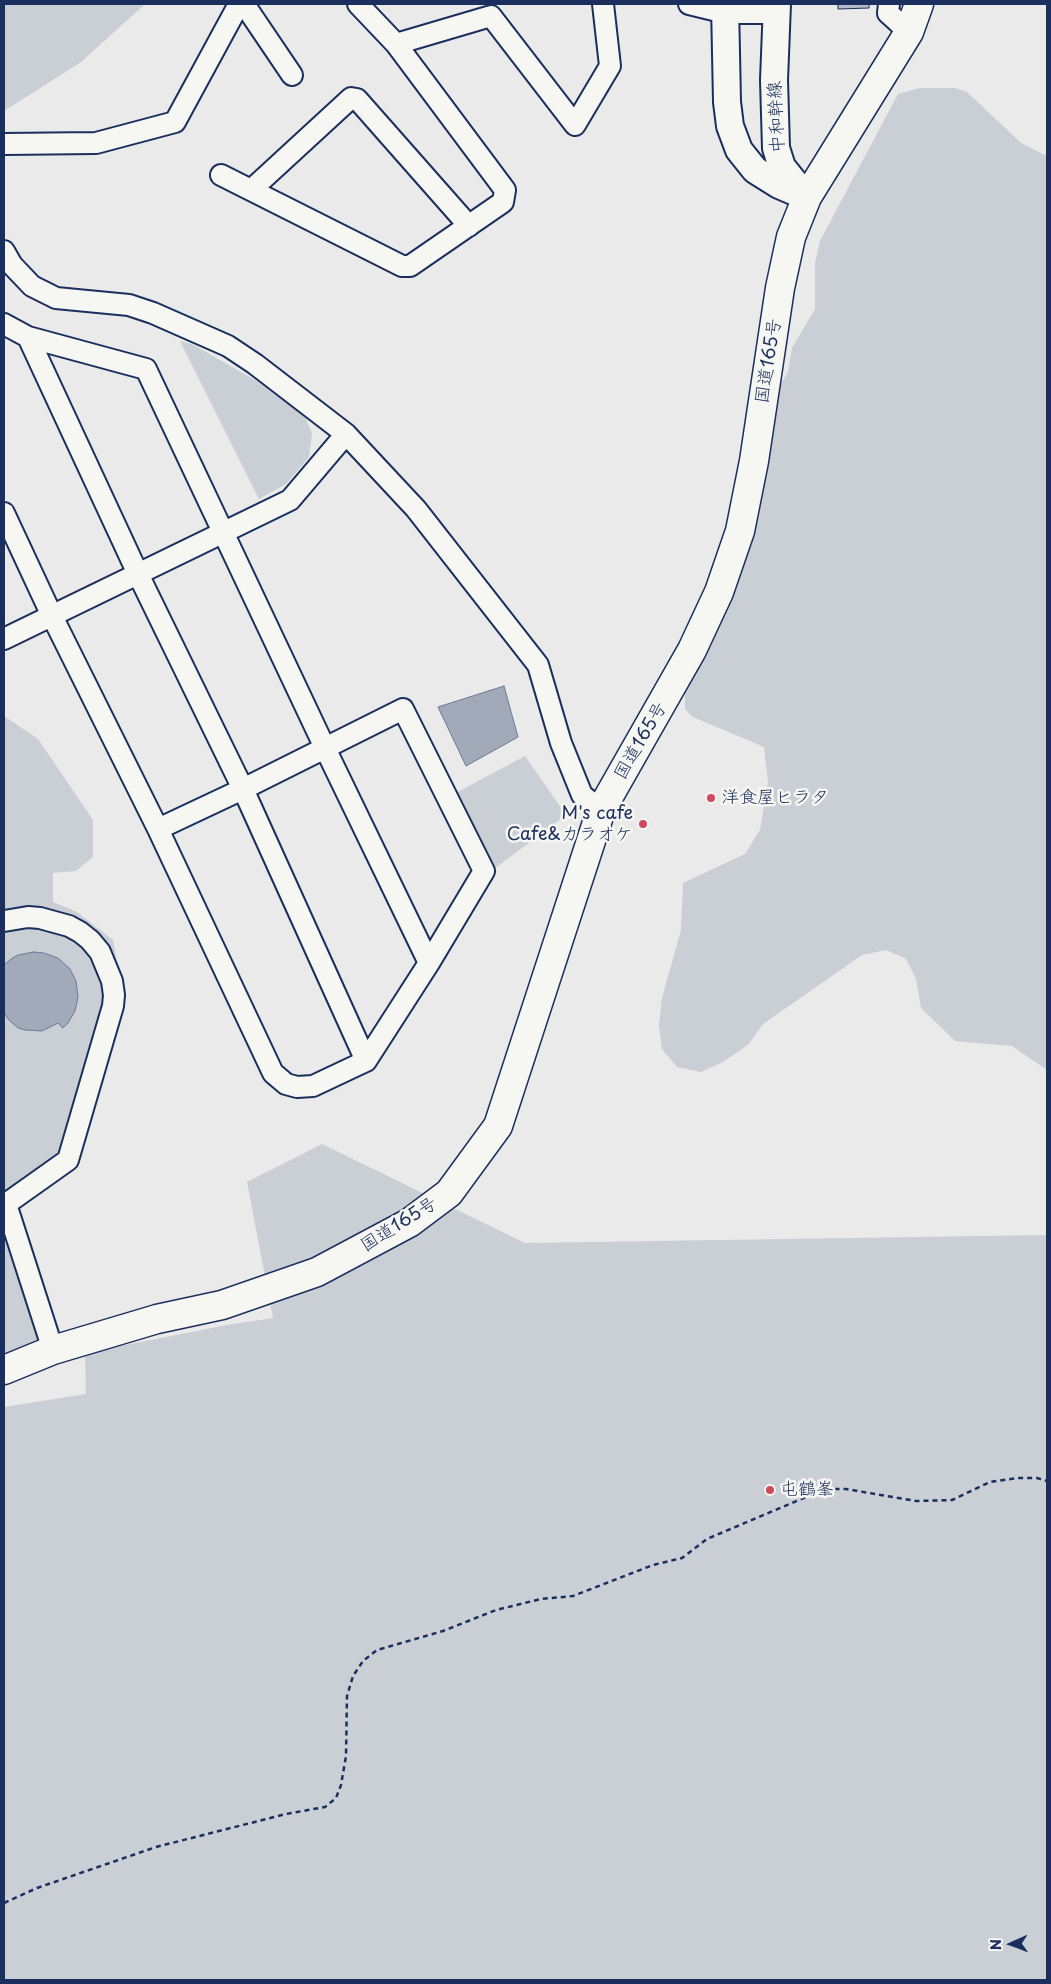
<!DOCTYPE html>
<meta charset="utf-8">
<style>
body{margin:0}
#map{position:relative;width:1051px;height:1984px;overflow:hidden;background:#e9eae9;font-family:"Playpen Sans",sans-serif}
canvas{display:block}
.frame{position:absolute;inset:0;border:5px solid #1b2f5e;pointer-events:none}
.north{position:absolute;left:986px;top:1919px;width:50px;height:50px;-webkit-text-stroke:4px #f6f6f2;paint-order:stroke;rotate:268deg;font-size:14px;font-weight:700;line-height:20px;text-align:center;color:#1b2f5e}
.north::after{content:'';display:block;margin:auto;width:18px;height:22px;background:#1b2f5e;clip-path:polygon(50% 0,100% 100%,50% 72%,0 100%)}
</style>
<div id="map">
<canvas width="1051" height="1984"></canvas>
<div class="frame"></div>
<div class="north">N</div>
</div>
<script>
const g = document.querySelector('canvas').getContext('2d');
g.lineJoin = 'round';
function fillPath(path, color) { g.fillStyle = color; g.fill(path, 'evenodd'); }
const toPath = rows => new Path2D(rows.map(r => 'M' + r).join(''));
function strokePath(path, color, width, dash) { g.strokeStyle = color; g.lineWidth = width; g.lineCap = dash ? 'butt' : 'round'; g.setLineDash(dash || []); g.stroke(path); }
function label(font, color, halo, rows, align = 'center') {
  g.font = font + ' "Playpen Sans","Klee One",sans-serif'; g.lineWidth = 5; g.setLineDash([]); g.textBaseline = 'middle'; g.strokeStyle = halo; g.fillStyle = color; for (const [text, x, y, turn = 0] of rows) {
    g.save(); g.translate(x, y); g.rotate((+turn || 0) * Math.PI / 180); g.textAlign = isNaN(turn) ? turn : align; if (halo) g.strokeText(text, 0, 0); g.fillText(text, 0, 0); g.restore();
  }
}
const green = toPath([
 [4,4,145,4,81,62,4,111],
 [920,88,955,88,967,92,1021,143,1047,156,1047,1070,1012,1046,955,1041,921,1008,916,979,906,959,886,950,862,955,763,1024,749,1044,723,1062,701,1072,677,1067,662,1049,659,1025,662,998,681,930,683,883,745,854,760,830,768,783,764,747,693,717,685,709,685,685,776,392,788,372,792,348,815,309,815,263,820,241,898,94],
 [180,341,192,344,255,380,305,417,312,433,309,457,286,484,259,499],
 [4,716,38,739,93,820,93,857,76,871,53,873,53,902,77,912,113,940,122,989,117,1029,78,1160,15,1207,59,1337,4,1359],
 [525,756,566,815,490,872,452,795],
 [322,1144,525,1243,1047,1235,1047,1980,4,1980,4,1407,86,1394,85,1353,227,1325,273,1318,247,1182]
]);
const water = toPath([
 [504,686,518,737,466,766,438,707,504,686],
 [34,952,44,953,58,958,70,969,76,981,78,997,75,1011,68,1023,63,1028,58,1023,42,1031,25,1030,18,1028,8,1019,4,1013,4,965,11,959,18,955,34,952]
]);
const building = toPath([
 [838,4,869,4,869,8,838,9,838,4]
]);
const path = toPath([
 [4,1903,37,1888,156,1847,286,1814,325,1807,336,1798,341,1785,346,1756,347,1696,353,1676,363,1661,377,1650,443,1631,496,1610,541,1599,573,1596,653,1565,682,1558,707,1539,825,1489,846,1489,916,1501,952,1500,990,1482,1017,1478,1037,1478,1047,1481]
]);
const minor = toPath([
 [244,4,292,75],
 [358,4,396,44,491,16,575,125,610,66,603,4],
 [689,4,726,13,777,13],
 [889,4,888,13,909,32],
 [4,144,96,143,175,122,239,4],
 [221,175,402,266,410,266,503,202,505,190,396,44],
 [251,190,351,98,357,99,469,226],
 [4,251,12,265,32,286,56,298,129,305,153,313,228,346,255,364,346,434,416,509,538,665,561,743,582,795,601,810],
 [4,324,28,337,146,369,325,748,429,963],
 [28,337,138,574,243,789,366,1061],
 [4,513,52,616,158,829,273,1073,286,1084,297,1087,313,1086,366,1061,429,963,484,871,403,709,243,789,158,829],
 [4,639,290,500,346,434],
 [4,921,28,917,40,918,69,926,80,932,90,940,100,952,112,981,114,995,113,1006,68,1160,6,1204,53,1350]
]);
const major = toPath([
 [725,4,727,102,730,126,739,150,755,170,779,185,807,197],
 [777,4,774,80,776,148,782,167,803,193]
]);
const highway = toPath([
 [4,1370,53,1350,157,1319,222,1305,317,1272,409,1223,449,1193,498,1126,601,810,692,650,719,592,740,531,754,461,780,288,791,237,807,197,909,32,919,4]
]);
const markers = [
 [711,798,5,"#d1495b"],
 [643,824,5,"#d1495b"],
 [770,1490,5,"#d1495b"]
];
const streetNames = [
 ["中和幹線",777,117,-93],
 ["国道165号",769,361,-81],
 ["国道165号",641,741,-60],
 ["国道165号",399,1225,-32]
];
const poiNames = [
 ["洋食屋ヒラタ",721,798],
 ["M's cafe",633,814,"right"],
 ["Cafe&カラオケ",633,835,"right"],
 ["屯鶴峯",780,1490]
];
fillPath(green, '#caced5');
fillPath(water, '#a2aaba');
strokePath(water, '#6c7995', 1);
fillPath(building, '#b6bbc6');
strokePath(building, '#1b2f5e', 1);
strokePath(minor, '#1b2f5e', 24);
strokePath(major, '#1b2f5e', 30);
strokePath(highway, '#1b2f5e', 31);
strokePath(path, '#1b2f5e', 2.5, [5, 4]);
strokePath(minor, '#f6f6f2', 20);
strokePath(major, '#f6f6f2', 26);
strokePath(highway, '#f6f6f2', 28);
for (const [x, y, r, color] of markers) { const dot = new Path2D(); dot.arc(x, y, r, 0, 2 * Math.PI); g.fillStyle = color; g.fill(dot); strokePath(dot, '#f6f6f2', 2); }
label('18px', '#1b2f5e', '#f6f6f2', streetNames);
label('18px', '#1b2f5e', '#f6f6f2', poiNames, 'left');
</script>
